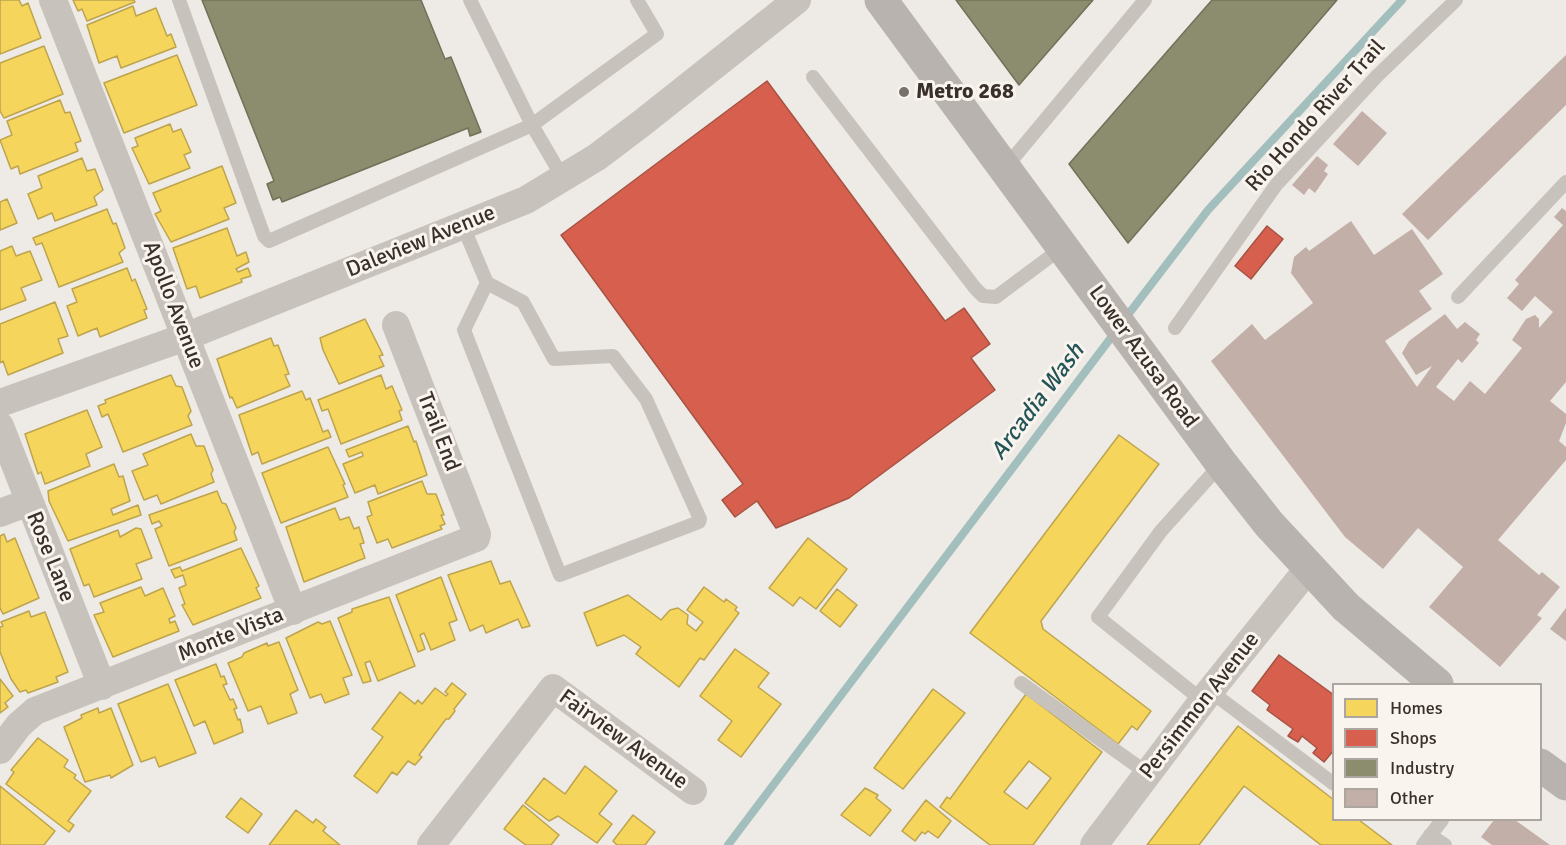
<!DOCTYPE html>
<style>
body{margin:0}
#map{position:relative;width:1566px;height:845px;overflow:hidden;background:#eeeae5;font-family:Signika,sans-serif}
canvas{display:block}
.legend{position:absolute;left:1332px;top:683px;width:210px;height:138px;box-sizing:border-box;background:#faf4ee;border:2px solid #ada6a0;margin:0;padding:8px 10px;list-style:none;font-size:18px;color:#39302b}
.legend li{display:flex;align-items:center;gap:12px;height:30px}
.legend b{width:30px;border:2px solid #ada6a0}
</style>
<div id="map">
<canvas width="1566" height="845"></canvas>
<ul class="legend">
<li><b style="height:16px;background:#f6d55c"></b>Homes</li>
<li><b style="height:16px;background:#d6604d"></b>Shops</li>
<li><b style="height:16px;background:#8c8c6e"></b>Industry</li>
<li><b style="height:16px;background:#c1afa8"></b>Other</li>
</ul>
</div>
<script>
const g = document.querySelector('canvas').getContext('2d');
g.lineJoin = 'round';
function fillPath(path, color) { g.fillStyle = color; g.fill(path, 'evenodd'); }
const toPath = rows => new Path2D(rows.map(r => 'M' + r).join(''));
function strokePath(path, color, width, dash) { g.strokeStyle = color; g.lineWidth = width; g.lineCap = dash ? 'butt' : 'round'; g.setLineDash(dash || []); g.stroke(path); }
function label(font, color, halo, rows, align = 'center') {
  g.font = font + ' Signika,sans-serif'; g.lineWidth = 6; g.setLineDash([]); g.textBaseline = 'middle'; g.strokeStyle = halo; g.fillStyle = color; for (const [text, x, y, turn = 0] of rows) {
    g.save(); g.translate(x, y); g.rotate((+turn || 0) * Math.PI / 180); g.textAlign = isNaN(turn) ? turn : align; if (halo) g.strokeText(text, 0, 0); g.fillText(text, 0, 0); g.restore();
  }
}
const homes = toPath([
 [0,0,19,0,22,6,28,3,41,38,0,54,0,0],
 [73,0,134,0,135,2,87,21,82,9,78,11,73,0],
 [133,6,136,16,156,8,167,36,171,34,176,47,121,68,117,56,99,63,87,25,133,6],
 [44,46,63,94,4,118,0,111,0,63,44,46],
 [177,55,197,105,124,133,104,83,177,55],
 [60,100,65,113,70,112,81,141,75,143,78,151,20,174,18,166,11,169,0,140,12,135,7,121,60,100],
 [170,124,173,132,181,129,191,152,184,155,190,168,149,184,132,148,138,146,135,138,170,124],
 [82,158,87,171,95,169,103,190,94,197,97,205,55,221,52,213,38,219,28,194,42,188,38,176,82,158],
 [222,166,236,203,224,208,229,219,171,242,155,214,161,211,153,193,222,166],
 [7,199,17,223,0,230,0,202,7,199],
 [107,209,113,224,116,223,125,248,119,253,123,262,59,287,42,243,36,245,33,238,107,209],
 [227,228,237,256,246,252,249,262,236,269,238,272,248,268,251,276,241,279,242,282,200,298,196,286,187,289,173,248,227,228],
 [12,246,16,256,30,251,42,280,21,288,26,300,0,310,0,251,12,246],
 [127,268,132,281,135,279,147,309,144,310,147,318,100,337,97,328,78,336,67,306,77,302,72,289,127,268],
 [55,302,68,336,58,339,63,353,8,375,3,361,0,363,0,324,55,302],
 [365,319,383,355,379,356,384,366,339,384,323,350,320,338,365,319],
 [271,338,274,346,278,345,289,374,285,375,290,386,237,408,232,397,230,398,217,359,271,338],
 [171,375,176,386,182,387,191,411,188,416,192,425,123,452,108,414,102,417,98,406,106,403,105,400,171,375],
 [381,375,386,389,392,386,402,410,399,411,402,420,341,444,328,409,322,411,318,400,381,375],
 [302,391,306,400,310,398,323,432,328,430,331,437,262,464,258,452,252,455,239,415,302,391],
 [87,410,102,447,86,454,90,466,45,484,41,472,38,474,25,434,87,410],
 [408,426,414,442,416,441,427,475,378,494,375,485,355,493,343,464,363,456,362,452,349,457,346,450,408,426],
 [191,434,196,446,204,446,213,470,211,474,214,482,161,504,157,495,144,500,132,471,148,465,143,454,191,434],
 [1119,435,1159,464,1041,621,1043,629,1151,711,1137,730,1132,726,1118,744,970,633,1119,435],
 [328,447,345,484,343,485,348,497,281,523,262,473,328,447],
 [114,464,119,477,123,476,130,501,111,509,113,515,138,505,141,515,68,541,49,501,48,491,114,464],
 [422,481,427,494,436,494,444,515,441,515,445,524,440,526,442,529,392,548,388,539,377,543,367,517,372,515,368,502,422,481],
 [217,491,222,503,226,504,236,528,234,532,237,540,169,566,155,529,162,526,159,521,152,524,149,515,217,491],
 [335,508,340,520,349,517,354,529,359,527,364,543,360,544,365,558,304,582,286,527,335,508],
 [136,528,141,529,152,558,136,564,142,579,94,597,89,584,84,586,70,549,118,530,120,537,136,528],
 [4,534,7,542,15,538,39,598,3,614,0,608,0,536,4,534],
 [808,538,847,569,816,609,800,597,793,606,769,588,808,538],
 [241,548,259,586,256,588,261,598,193,625,182,605,185,604,179,588,186,585,183,575,175,578,171,570,180,567,182,571,241,548],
 [491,561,500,584,510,581,530,626,522,628,518,619,486,633,483,625,470,631,448,575,491,561],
 [441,577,457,620,449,623,455,640,431,650,424,633,420,635,425,649,418,652,396,595,441,577],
 [141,587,145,596,163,588,175,616,169,619,170,623,175,621,179,631,113,657,94,615,104,612,100,603,141,587],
 [704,587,724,602,726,599,737,607,735,610,739,613,704,660,700,658,679,687,636,654,641,647,624,635,597,646,584,613,628,595,661,620,670,610,678,608,688,615,687,624,696,631,703,622,687,610,704,587],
 [837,589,857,605,840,627,820,611,837,589],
 [389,597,415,666,378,681,370,661,365,663,371,681,363,683,338,618,352,612,352,609,389,597],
 [29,611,31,617,45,612,68,672,56,677,58,682,28,693,26,690,20,692,11,679,0,652,0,627,3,626,1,622,29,611],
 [330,621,352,675,343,678,349,694,325,703,321,694,310,698,286,638,318,622,322,624,330,621],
 [279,642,298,690,290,694,297,713,268,724,261,706,248,711,228,663,242,657,244,653,267,643,268,646,279,642],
 [735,649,769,673,758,687,781,704,741,757,718,740,732,721,700,696,735,649],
 [216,664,221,677,224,676,227,684,223,685,230,700,233,699,237,708,234,709,238,720,240,719,243,732,214,744,205,721,194,726,175,680,216,664],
 [0,679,13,696,5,703,8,707,0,713,0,679],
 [452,683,466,694,454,709,455,711,449,719,446,719,419,755,422,757,415,765,408,761,397,775,392,772,377,793,354,776,383,737,372,729,400,692,415,704,418,700,422,704,435,688,446,696,448,694,445,692,452,683],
 [168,684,196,753,159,767,155,757,141,762,118,704,168,684],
 [933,689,965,713,903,789,874,768,933,689],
 [1026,694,1102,752,1033,845,990,845,940,807,947,797,950,799,1026,694],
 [1029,761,1051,778,1027,809,1004,792,1029,761],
 [98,708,99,713,111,708,133,765,111,778,110,775,85,782,64,727,82,718,81,715,98,708],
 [1238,726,1334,800,1334,820,1359,820,1392,845,1321,845,1244,786,1199,845,1147,845,1238,726],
 [38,738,68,760,64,767,76,775,74,778,91,791,68,821,74,825,69,832,6,784,14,772,11,770,38,738],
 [585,766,617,791,599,814,612,824,597,843,558,816,549,821,525,803,544,778,565,794,585,766],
 [0,786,55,831,44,845,0,845,0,786],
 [865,788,878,795,876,798,891,810,870,836,841,815,865,788],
 [241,798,262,814,248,833,226,817,241,798],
 [926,800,951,821,938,838,928,831,925,834,922,832,915,841,902,831,926,800],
 [523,805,559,835,551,845,526,845,504,829,523,805],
 [296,810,313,823,316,819,326,827,323,831,340,845,269,845,296,810],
 [633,815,655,832,645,845,617,845,613,841,633,815]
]);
const shops = toPath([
 [767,81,945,321,964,308,990,344,971,358,995,390,849,498,776,528,757,501,735,517,722,500,743,484,561,235,767,81],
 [1267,226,1283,239,1251,279,1235,266,1267,226],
 [1279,655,1334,695,1334,750,1324,762,1313,753,1317,748,1302,736,1298,742,1288,736,1293,729,1267,710,1270,705,1252,691,1279,655]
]);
const industry = toPath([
 [202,0,421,0,445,59,451,57,481,132,470,136,468,128,282,202,280,197,273,200,267,184,274,181,202,0],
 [956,0,1093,0,1019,85,956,0],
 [1212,0,1337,0,1128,243,1069,164,1212,0]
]);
const stream = toPath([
 [1124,320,1208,210,1402,0],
 [728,845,1116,331]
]);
const building = toPath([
 [1566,55,1566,105,1428,240,1402,214],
 [1362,111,1387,133,1358,166,1333,144],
 [1317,156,1328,165,1324,171,1328,174,1315,193,1309,188,1304,195,1292,185],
 [1562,208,1566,211,1566,382,1550,401,1566,414,1566,423,1559,441,1566,447,1566,460,1498,540,1539,575,1542,572,1560,587,1537,615,1542,618,1500,667,1429,607,1463,567,1418,528,1383,569,1345,537,1211,361,1252,324,1265,340,1313,303,1291,273,1294,257,1306,247,1309,251,1351,221,1374,255,1412,229,1443,274,1419,291,1432,309,1385,341,1417,387,1432,366,1416,375,1402,353,1409,341,1445,314,1457,329,1465,322,1480,334,1476,340,1479,343,1462,363,1458,359,1436,387,1454,401,1470,381,1485,394,1522,348,1512,340,1526,319,1535,315,1539,319,1539,328,1553,312,1535,296,1522,311,1507,298,1519,284,1515,280,1563,225,1554,217],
 [1566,608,1566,641,1550,629],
 [1494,820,1515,820,1550,845,1492,845,1481,837]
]);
const lane = toPath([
 [179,0,264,236,269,241,532,125,657,34,637,0],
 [470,0,532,125,563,178],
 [813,77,975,288,983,296,996,297,1063,247],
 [1005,168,1145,0],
 [463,226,487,283,464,330,560,575,699,522,700,519,646,399,613,356,554,359,523,302,487,283],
 [1458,297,1566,182],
 [1175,328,1276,185,1377,76,1456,0],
 [1021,683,1147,773],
 [1210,691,1334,784],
 [1203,701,1098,617,1161,531,1221,464],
 [1430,835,1445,845],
 [1423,845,1442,820]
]);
const street = toPath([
 [53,0,293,611],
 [0,403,185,337,526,200,597,157,642,123,797,0],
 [0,426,102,686],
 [0,513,29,502],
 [0,750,19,725,35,711,476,538,477,534,396,325],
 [431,845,553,688,693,791],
 [1094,845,1210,691,1308,569]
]);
const secondary = toPath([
 [881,0,1221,463,1269,524,1346,607,1437,684],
 [1540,765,1566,784]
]);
const markers = [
 [904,92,6,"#78716c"]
];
const poiNames = [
 ["Metro 268",916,92]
];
const streetNames = [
 ["Rio Hondo River Trail",1316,116,-48],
 ["Daleview Avenue",421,242,-22],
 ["Apollo Avenue",173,305,69],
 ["Lower Azusa Road",1143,357,54],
 ["Trail End",438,432,69],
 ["Rose Lane",50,557,68],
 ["Monte Vista",231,635,-22],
 ["Persimmon Avenue",1200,706,-52],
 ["Fairview Avenue",623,740,36]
];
const waterNames = [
 ["Arcadia Wash",1038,402,-53]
];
fillPath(homes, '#f6d55c');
strokePath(homes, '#bda44d', 1.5);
fillPath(shops, '#d6604d');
strokePath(shops, '#a75243', 1.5);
fillPath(industry, '#8c8c6e');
strokePath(industry, '#73705a', 1.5);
strokePath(stream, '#a2bfbe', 8);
fillPath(building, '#c1afa8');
strokePath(lane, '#c8c2bd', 14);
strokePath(street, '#c8c2bd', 28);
strokePath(secondary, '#b8b3ae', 33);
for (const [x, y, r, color] of markers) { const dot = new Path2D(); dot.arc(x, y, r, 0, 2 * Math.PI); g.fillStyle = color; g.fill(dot); strokePath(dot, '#faf4ee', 2); }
label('bold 22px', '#39302b', '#faf4ee', poiNames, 'left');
label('22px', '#39302b', '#faf4ee', streetNames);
label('italic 24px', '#235558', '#faf4ee', waterNames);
</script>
